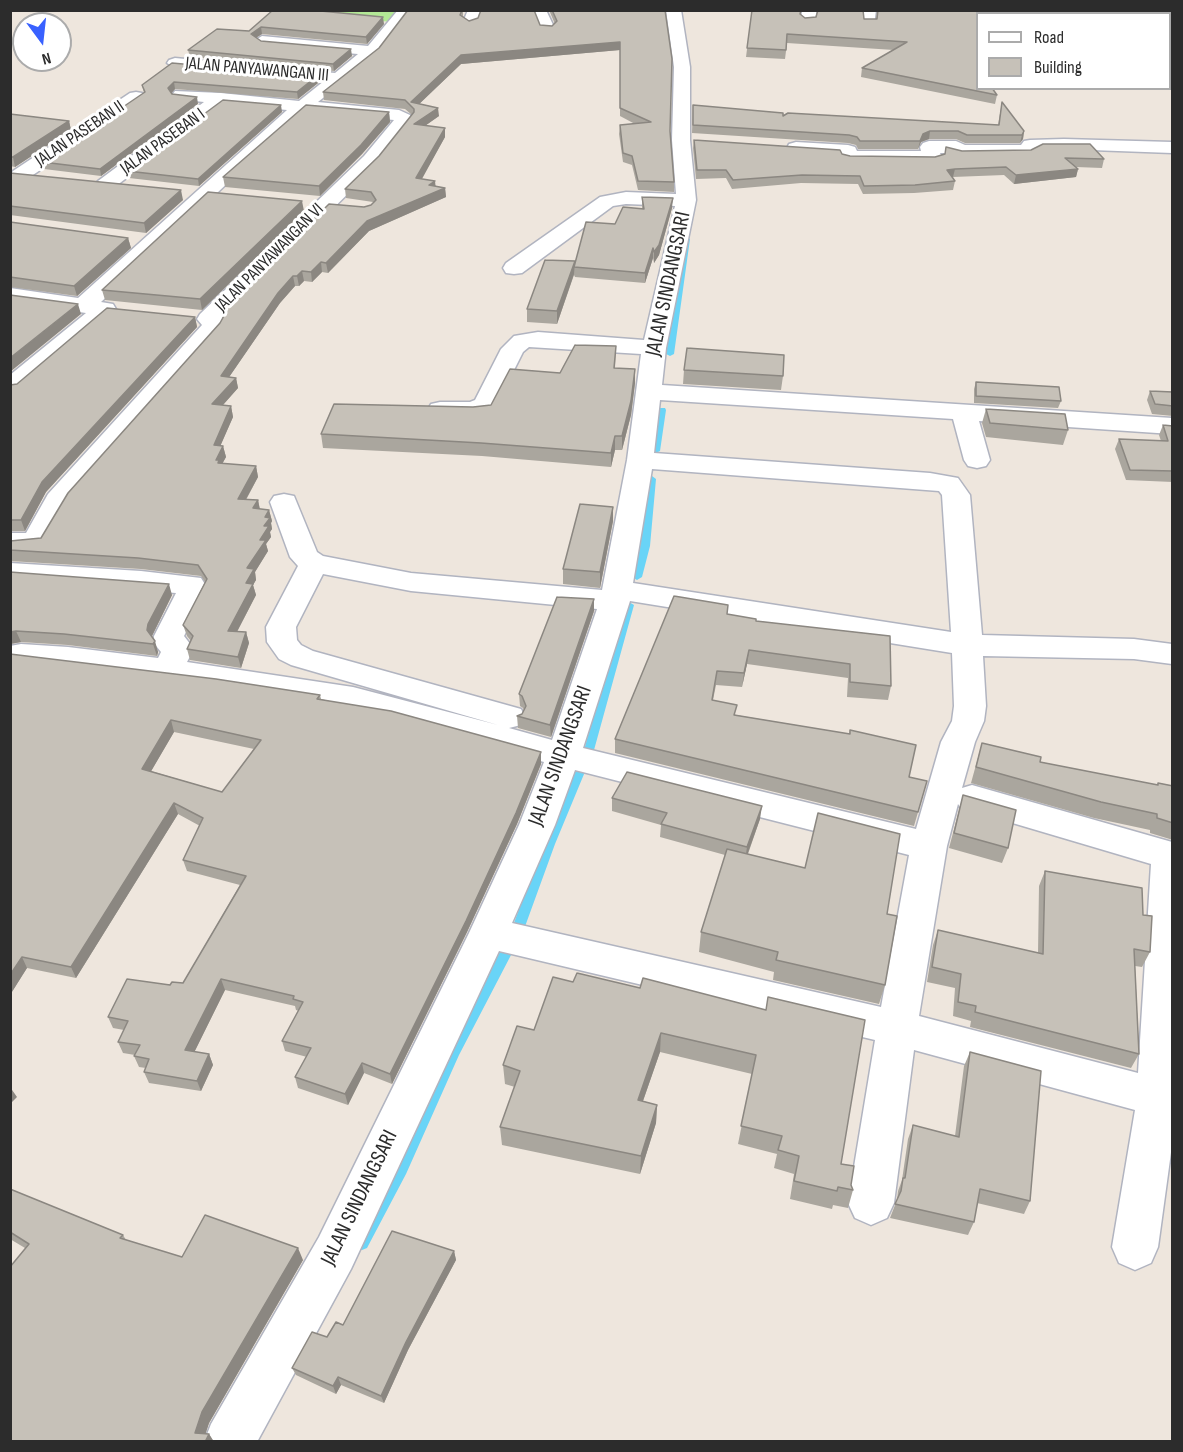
<!DOCTYPE html>
<style>
body{margin:0}
#map{position:relative;width:1183px;height:1452px;overflow:hidden;background:#eee6dd;font-family:"Sofia Sans Condensed",sans-serif}
canvas{display:block}
.frame{position:absolute;inset:0;border:12px solid #2c2c2c;pointer-events:none}
.legend{position:absolute;left:976px;top:12px;width:195px;height:78px;box-sizing:border-box;background:#fff;border:2px solid #ababab;margin:0;padding:8px 10px;list-style:none;font-size:18px;color:#2c2c2c}
.legend li{display:flex;align-items:center;gap:12px;height:30px}
.legend b{width:30px;border:2px solid #ababab}
.north{position:absolute;left:12px;top:12px;width:60px;height:60px;box-sizing:border-box;background:#fff;border:2px solid #ababab;border-radius:50%;rotate:165deg;font-size:16px;font-weight:700;line-height:24px;text-align:center;color:#2c2c2c}
.north::after{content:'';display:block;margin:auto;width:21px;height:27px;background:#3961ff;clip-path:polygon(50% 0,100% 100%,50% 72%,0 100%)}
</style>
<div id="map">
<canvas width="1183" height="1452"></canvas>
<div class="frame"></div>
<ul class="legend">
<li><b style="height:8px;background:#fff"></b>Road</li>
<li><b style="height:16px;background:#c6c1b8"></b>Building</li>
</ul>
<div class="north">N</div>
</div>
<script>
const g = document.querySelector('canvas').getContext('2d');
g.lineJoin = 'round';
function fillPath(path, color) { g.fillStyle = color; g.fill(path, 'evenodd'); }
const toPath = rows => new Path2D(rows.map(r => 'M' + r).join(''));
function strokePath(path, color, width, dash) { g.strokeStyle = color; g.lineWidth = width; g.lineCap = dash ? 'butt' : 'round'; g.setLineDash(dash || []); g.stroke(path); }
function label(font, color, halo, rows, align = 'center') {
  g.font = font + ' "Sofia Sans Condensed",sans-serif'; g.lineWidth = 6; g.setLineDash([]); g.textBaseline = 'middle'; g.strokeStyle = halo; g.fillStyle = color; for (const [text, x, y, turn = 0] of rows) {
    g.save(); g.translate(x, y); g.rotate((+turn || 0) * Math.PI / 180); g.textAlign = isNaN(turn) ? turn : align; if (halo) g.strokeText(text, 0, 0); g.fillText(text, 0, 0); g.restore();
  }
}
const green = toPath([
 [263,10,401,11,392,22]
]);
const stream = toPath([
 [687,237,690,239,674,354,670,356,666,354,684,239,687,237],
 [659,408,665,408,666,410,660,451,656,453,652,451,659,408],
 [652,476,656,479,650,546,642,577,637,580,632,577,640,546,648,479,652,476],
 [629,602,634,605,594,750,555,844,523,932,459,1055,406,1174,367,1248,362,1250,357,1248,355,1243,357,1238,396,1164,449,1048,511,931,543,844,584,750,624,605,629,602]
]);
const minor = toPath([
 [398,10,413,10,378,54,318,102,399,110,410,115,413,119,410,123,378,164,222,318,225,323,221,332,70,503,45,547,10,551,10,533,26,533,48,494,202,325,197,319,200,314,364,156,394,120,307,112,283,131,101,302,113,304,116,309,113,314,19,393,10,395,10,375,86,313,10,302,10,288,78,298,287,110,224,104,112,189,98,189,95,185,98,181,204,102,175,99,172,95,175,91,221,93,299,101,324,81,175,68,167,63,169,60,175,58,335,73,358,54,262,46,254,41,262,36,368,46,398,10],
 [468,10,483,10,476,25,471,27,463,22,468,10],
 [531,10,546,10,555,29,552,32,542,32,531,10],
 [666,10,681,10,690,67,690,140,696,200,666,348,662,385,1172,418,1172,434,979,421,990,460,986,466,977,468,968,466,964,460,953,419,660,400,654,453,930,473,958,478,970,495,982,635,1134,639,1172,644,1172,664,1134,659,983,656,986,706,984,721,975,742,962,788,972,785,1172,842,1172,1145,1158,1247,1151,1263,1135,1270,1119,1263,1112,1247,1135,1110,914,1050,894,1203,887,1218,871,1225,855,1218,848,1203,875,1040,499,951,351,1269,257,1442,204,1442,211,1424,319,1237,469,933,519,825,544,762,353,709,219,688,10,662,10,646,21,644,68,647,158,658,161,652,153,642,154,636,176,593,10,581,10,563,141,571,201,578,208,589,184,636,194,649,187,662,353,687,498,725,291,665,279,659,267,642,266,627,298,566,290,557,270,502,274,496,284,494,294,496,317,552,323,556,411,573,602,590,627,460,641,354,529,347,523,352,494,410,474,418,440,416,431,414,428,409,431,404,440,402,470,402,475,400,501,349,514,336,538,332,644,340,675,206,626,204,613,206,522,273,514,274,506,273,503,268,506,263,600,197,626,192,676,194,672,140,674,67,666,10],
 [652,469,939,491,942,495,951,632,633,583,652,469],
 [323,574,411,591,597,609,552,740,509,728,521,725,525,717,521,709,313,651,301,645,297,640,296,627,323,574],
 [630,601,952,653,954,706,952,721,941,742,916,829,583,748,630,601],
 [575,770,909,855,881,1007,512,923,555,825,575,770],
 [958,804,960,807,972,811,1151,864,1138,1073,919,1016,947,846,958,804],
 [802,10,817,10,814,24,804,24,801,21,802,10],
 [862,10,876,10,874,26,864,26,862,10],
 [136,92,142,93,145,97,142,101,27,179,20,181,13,179,10,175,13,171,130,93,136,92],
 [1064,139,1172,142,1172,153,1064,149,1040,150,1029,156,960,157,951,153,940,153,942,157,940,161,933,163,849,162,842,160,840,156,796,154,789,152,787,148,789,144,796,142,848,145,855,147,857,151,921,151,920,147,923,143,929,141,956,141,965,145,1021,145,1024,141,1030,140,1064,139]
]);
const wall = toPath([
 [273,10,384,24,367,44,262,34,256,38,261,41,352,56,334,71,190,57,188,50,249,31],
 [373,10,395,10,394,12],
 [408,10,463,10,463,16,469,21,552,26,555,24,549,10,665,10,670,131,674,182,674,192,638,190,632,165,623,162,619,134,620,125,635,124,620,116,620,50,461,64,419,104,439,116,426,125,445,137,421,179,436,186,445,188,446,197,369,231,328,273,322,272,312,282,304,281,299,286,295,286,280,303,229,377,236,378,238,388,223,405,231,406,233,417,220,446,223,446,226,457,222,464,256,466,258,477,246,500,258,500,260,509,269,510,272,521,271,523,272,529,270,532,271,537,266,544,268,551,255,572,256,580,253,585,256,595,237,632,246,632,249,643,241,668,190,660,187,649,191,641,187,636,183,625,205,582,201,576,141,569,10,561,10,541,41,538,220,323,224,315,223,308,364,207,371,205,373,203,373,202,346,198,345,189,379,156,412,115,405,109,324,100,323,92,379,48],
 [752,10,801,10,800,14,805,18,816,17,818,10,863,10,864,19,876,19,877,10,1173,10,1173,82,1170,81,1170,14,978,14,978,88,992,88,997,95,995,104,861,77,862,68,894,50,787,43,785,59,746,57],
 [172,63,317,76,318,83,298,99,175,89,171,93,198,104,101,176,44,169,42,162,144,93,142,85],
 [1002,102,1024,131,1023,139,1020,143,965,143,956,139,929,139,921,142,918,149,858,149,856,145,848,143,692,133,693,105,783,116,998,125],
 [282,112,199,186,129,178,127,171],
 [389,112,390,122,362,154,320,196,225,187,223,177],
 [10,114,69,121,71,130,15,167,10,166],
 [694,140,842,154,850,156,935,157,962,151,1104,159,1102,168,1076,167,1078,169,1076,177,1014,184,1004,175,953,177,952,177,955,181,953,190,914,193,863,194,858,184,801,183,732,189,726,178,696,179,693,148],
 [10,173,183,200,146,233,10,215],
 [642,197,672,208,659,255,654,263,653,258,645,283,575,277,574,275,557,324,527,322,527,309,575,261,575,266,615,224,642,209],
 [304,211,202,310,105,300,102,290],
 [10,222,128,238,131,248,77,296,10,287],
 [195,317,197,327,46,492,25,531,10,531,10,385,17,384],
 [616,346,615,368,635,383,631,415,622,450,615,450,611,467,482,456,323,448,321,434,473,407,491,405,560,373],
 [684,370,783,376,781,390,683,384],
 [976,382,1061,401,1058,408,974,403,974,389],
 [1150,391,1173,392,1173,416,1152,414,1147,400],
 [986,409,1068,430,1063,445,986,437,982,423],
 [1163,425,1173,426,1173,482,1126,480,1115,449,1119,439,1161,441,1159,435],
 [613,507,613,521,600,588,563,584,563,569],
 [10,572,172,595,152,636,158,652,157,656,68,645,21,642,10,644],
 [594,611,551,737,518,728,517,716,522,714,524,711,523,708,520,706,519,694],
 [728,614,756,621,890,636,891,686,888,700,847,697,848,678,747,664,742,687,716,685,713,700,736,715,849,734,850,730,909,777,927,781,914,826,615,753,615,739],
 [10,654,320,695,321,699,541,752,541,764,517,824,467,932,392,1084,364,1073,348,1105,298,1088,295,1077,307,1057,285,1051,282,1041,299,1011,296,1010,295,1006,225,990,194,1052,209,1054,213,1065,201,1091,149,1083,144,1072,146,1068,139,1067,134,1056,135,1055,123,1053,118,1042,124,1030,113,1028,108,1017,170,985,183,983,240,885,187,871,183,860,200,826,178,814,76,978,27,968,10,995],
 [174,732,254,749,222,792,151,771],
 [982,743,1040,762,1157,785,1158,783,1173,786,1173,840,1150,833,1150,830,1094,818,971,783],
 [963,795,1008,848,1002,863,949,848],
 [612,798,760,819,748,854,887,914,885,985,879,1004,773,980,774,972,699,952,701,932,725,855,660,837,661,825,612,811],
 [1045,871,1143,915,1150,952,1142,967,1135,966,1139,1054,1131,1068,970,1027,971,1021,953,1016,955,988,927,982,933,945,938,930,1038,953,1039,886],
 [573,982,640,988,766,1010,851,1185,853,1190,848,1208,833,1205,832,1209,790,1199,794,1174,774,1168,777,1154,738,1144,752,1074,660,1052,643,1101,657,1105,656,1123,640,1174,502,1145,500,1127,515,1087,505,1084,503,1065,534,1030],
 [970,1052,1030,1201,1024,1214,977,1203,974,1222,968,1235,890,1218,897,1200,898,1191,902,1180,908,1139,913,1125,955,1136,964,1066],
 [10,1189,123,1235,126,1240,182,1257,303,1260,209,1423,205,1434,209,1434,214,1442,10,1442,25,1248,10,1239],
 [454,1251,456,1260,408,1350,384,1403,341,1385,336,1394,296,1375,292,1368,327,1337,343,1325]
]);
const shadedWall = toPath([
 [383,17,384,24,367,44,366,37],
 [261,27,262,34,252,40,251,34],
 [620,42,620,50,461,64,414,109,411,102,461,55],
 [351,49,352,56,334,71,333,64],
 [317,76,318,83,298,99,297,92],
 [174,82,175,89,170,95,168,88],
 [197,97,198,104,101,176,100,169],
 [281,105,282,112,199,186,198,179],
 [438,108,439,116,415,133,414,124],
 [389,112,390,122,362,154,320,196,319,186],
 [69,121,71,130,15,167,13,157],
 [445,128,445,137,417,188,416,178],
 [930,131,929,139,921,142,918,149,920,141,923,134],
 [1024,131,1023,139,1020,143,1022,135],
 [955,169,953,177,946,178,947,170],
 [1078,169,1076,177,1014,184,1016,175],
 [435,181,436,190,445,188,446,197,369,231,328,273,326,263,367,221],
 [181,190,183,200,146,233,144,223],
 [673,198,672,208,659,255,654,263,654,252],
 [302,201,304,211,202,310,200,299],
 [128,238,131,248,77,296,74,286],
 [653,248,653,258,645,283,645,273],
 [575,261,574,274,557,324,557,311],
 [321,262,322,272,312,282,311,272],
 [302,271,304,281,299,286,297,276],
 [293,276,295,286,280,303,223,386,221,376,278,293],
 [78,304,81,314,10,372,10,358],
 [195,317,197,327,46,492,25,531,21,520,42,482],
 [635,369,635,383,631,415,622,450,622,436],
 [236,378,238,388,214,415,212,404],
 [231,406,233,417,216,456,214,445],
 [615,436,615,450,611,467,611,453],
 [223,446,226,457,221,466,216,460],
 [256,466,258,477,240,510,238,499],
 [258,500,260,511,253,508],
 [613,507,613,521,600,588,600,572],
 [269,510,272,521,271,523,272,529,270,532,271,537,266,544,268,551,255,572,256,580,253,585,256,595,231,643,228,631,246,583,247,568,260,540,264,526,265,517],
 [169,584,172,595,152,636,151,642,147,630,148,624],
 [594,599,594,611,551,737,550,725],
 [16,631,21,642,10,644,10,632],
 [246,632,249,643,241,668,238,657],
 [155,641,158,652,157,656,153,644],
 [749,650,747,664,742,687,744,673],
 [171,720,174,732,146,780,142,769],
 [541,752,541,764,517,824,467,932,392,1084,390,1074],
 [174,803,178,814,76,978,71,967],
 [762,806,760,819,745,861,747,847],
 [22,957,27,968,10,995,10,975],
 [221,979,225,990,190,1061,185,1050],
 [661,1033,660,1052,637,1118,638,1100],
 [209,1054,213,1065,201,1091,197,1081],
 [362,1063,364,1073,348,1105,345,1094],
 [10,1087,17,1097,10,1104],
 [657,1105,656,1123,640,1174,641,1156],
 [298,1248,303,1260,209,1423,203,1442,195,1433,202,1412],
 [454,1251,456,1260,408,1350,384,1403,381,1396,406,1342],
 [338,1377,341,1385,336,1394,333,1386],
 [209,1434,214,1442,205,1442]
]);
const building = toPath([
 [273,10,310,10,383,17,366,37,261,27,251,34,261,41,351,49,333,64,188,50,217,29,249,31,273,10],
 [408,10,462,10,460,15,469,21,478,18,481,10,534,10,540,25,552,26,557,21,552,10,665,10,672,59,670,131,674,182,638,181,632,156,623,153,620,125,651,122,620,108,620,42,461,55,411,102,438,108,414,124,445,128,416,178,435,181,429,185,445,188,367,221,326,263,321,262,311,272,302,271,297,276,293,276,278,293,221,376,236,378,212,404,231,406,214,445,223,446,216,460,219,460,218,463,256,466,238,499,258,500,253,508,269,510,265,517,270,518,264,526,269,526,260,540,266,540,247,568,254,569,246,583,253,584,228,631,246,632,238,657,187,649,193,636,183,625,207,579,198,565,138,558,10,550,10,541,41,538,68,493,220,323,225,314,223,308,329,204,364,207,371,205,376,200,371,192,345,189,379,156,414,112,414,109,405,100,323,92,379,48,408,10],
 [752,10,801,10,800,14,805,18,816,17,818,10,863,10,864,19,877,19,878,10,1173,10,1173,72,1170,72,1170,14,978,14,978,88,992,88,997,95,862,68,907,42,787,34,786,50,747,48,752,10],
 [172,63,317,76,297,92,174,82,168,88,172,94,197,97,100,169,42,162,145,92,142,85,172,63],
 [223,100,281,105,198,179,127,171,223,100],
 [1002,102,1024,131,1022,135,967,135,958,131,930,131,923,134,920,141,860,141,857,137,849,135,693,125,693,105,783,113,783,116,788,113,999,125,1002,102],
 [306,105,389,112,361,145,319,186,223,177,306,105],
 [10,114,69,121,13,157,10,157,10,114],
 [694,140,840,150,842,154,850,156,935,157,945,154,946,147,962,151,1031,150,1043,144,1090,144,1104,159,1065,158,1078,169,1016,175,1006,167,955,169,947,170,955,181,915,185,864,186,860,176,802,175,733,180,726,170,697,170,694,140],
 [10,173,181,190,144,223,10,206,10,173],
 [208,192,302,201,200,299,102,290,208,192],
 [642,197,673,198,659,245,654,252,653,248,645,273,574,267,586,222,615,224,623,207,644,209,642,197],
 [10,222,128,238,74,286,10,277,10,222],
 [545,260,575,261,557,311,527,309,545,260],
 [10,295,78,304,10,358,10,295],
 [107,308,195,317,42,482,21,520,10,520,10,385,17,384,107,308],
 [575,345,616,346,614,368,635,369,631,401,622,436,615,436,611,453,481,443,321,434,334,404,473,407,491,405,510,369,560,373,575,345],
 [687,348,784,355,783,376,684,370,687,348],
 [976,382,1059,387,1061,401,976,396,976,382],
 [1150,391,1173,392,1173,406,1155,404,1150,391],
 [986,409,1065,414,1068,430,990,423,986,409],
 [1163,425,1173,426,1173,471,1130,470,1119,439,1168,441,1163,425],
 [580,504,613,507,600,572,563,569,580,504],
 [10,572,169,584,148,624,147,630,155,641,153,644,64,634,16,631,10,632,10,572],
 [674,596,728,605,727,614,756,619,756,621,890,636,891,686,850,682,850,664,749,650,744,673,717,671,712,700,737,705,734,715,850,734,850,730,916,745,909,777,927,781,918,812,615,739,674,596],
 [557,597,594,599,550,725,517,716,522,714,526,706,522,696,519,694,557,597],
 [10,654,216,679,320,695,317,699,391,711,541,752,516,813,466,921,390,1074,362,1063,345,1094,295,1077,311,1048,282,1041,303,1002,293,999,294,996,221,979,185,1050,209,1054,197,1081,144,1072,149,1059,134,1056,140,1045,118,1042,128,1021,108,1017,127,979,170,985,172,982,183,983,246,876,183,860,203,818,174,803,71,967,22,957,10,975,10,654],
 [171,720,261,740,222,792,142,769,171,720],
 [982,743,1041,757,1040,762,1158,785,1158,783,1173,786,1173,823,1157,818,1157,814,1101,802,976,767,982,743],
 [627,772,762,806,747,847,661,824,667,813,612,798,627,772],
 [963,795,1016,810,1008,848,954,833,963,795],
 [818,813,900,834,887,914,897,916,885,985,776,960,778,952,701,932,727,849,805,868,818,813],
 [1045,871,1142,888,1143,915,1152,916,1150,952,1134,949,1139,1054,975,1012,976,1006,958,1002,961,974,932,967,938,930,1043,954,1045,871],
 [577,973,640,988,643,978,766,1010,768,997,865,1020,841,1164,854,1166,851,1185,853,1190,838,1187,837,1191,794,1181,799,1156,778,1150,782,1136,741,1126,756,1055,661,1033,638,1100,657,1105,641,1156,500,1127,520,1071,503,1065,517,1026,534,1030,553,977,573,982,577,973],
 [970,1052,1041,1071,1030,1201,980,1189,974,1222,895,1204,901,1191,903,1178,905,1178,913,1125,959,1137,970,1052],
 [10,1189,123,1235,120,1238,182,1257,205,1215,298,1248,202,1412,195,1433,209,1434,205,1442,10,1442,10,1267,29,1244,10,1232,10,1189],
 [392,1231,454,1251,406,1342,381,1396,338,1377,333,1386,292,1368,312,1332,327,1337,336,1322,343,1325,392,1231]
]);
const farStreetnames = [
 ["JALAN PANYAWANGAN III",257,70,5],
 ["JALAN PASEBAN II",80,134,-34],
 ["JALAN PASEBAN I",163,142,-36],
 ["JALAN PANYAWANGAN VI",270,258,-45]
];
const streetNames = [
 ["JALAN SINDANGSARI",669,284,-78],
 ["JALAN SINDANGSARI",561,756,-70],
 ["JALAN SINDANGSARI",360,1198,-64]
];
fillPath(green, '#b3e896');
fillPath(stream, '#69d4f7');
strokePath(minor, '#b1b4c0', 3);
fillPath(minor, '#fff');
fillPath(wall, '#aaa69e');
fillPath(shadedWall, '#8b8781');
fillPath(building, '#c6c1b8');
strokePath(building, '#8b8781', 1.5);
label('18px', '#2c2c2c', '#fff', farStreetnames);
label('22px', '#2c2c2c', '#fff', streetNames);
</script>
